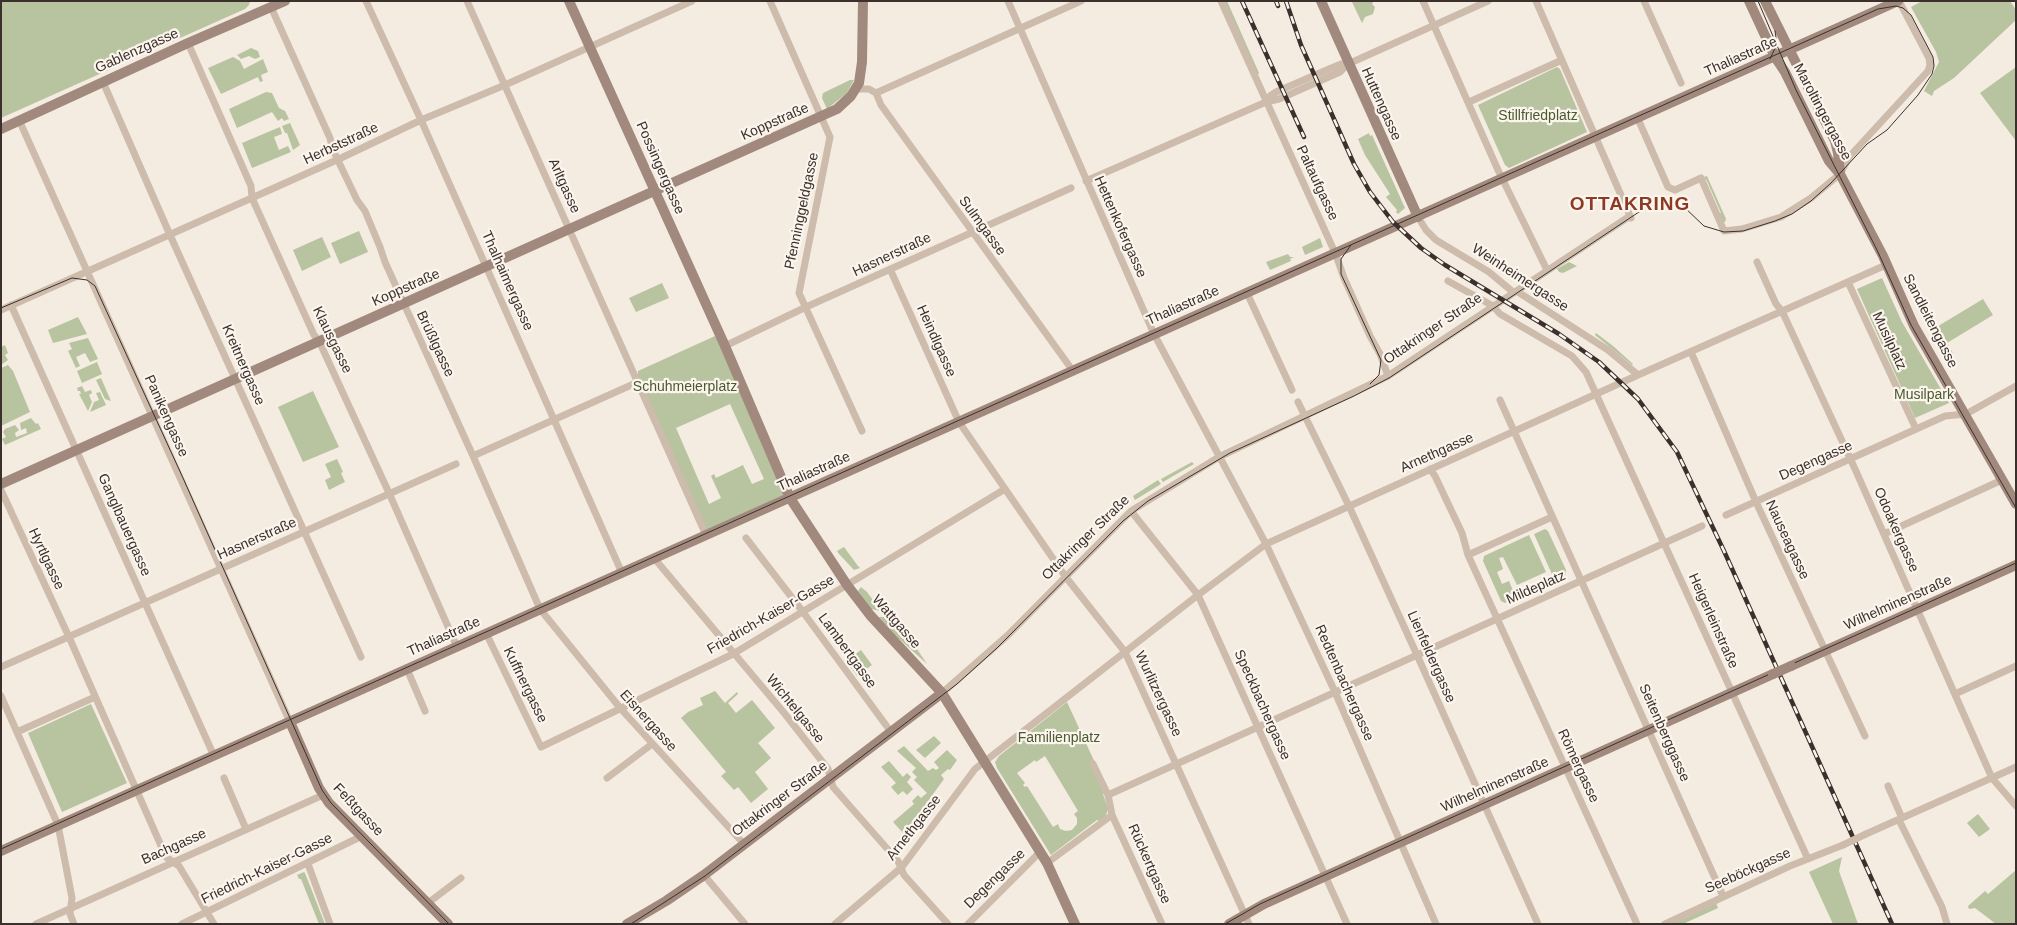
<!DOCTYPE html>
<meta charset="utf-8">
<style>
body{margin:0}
#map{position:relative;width:2017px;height:925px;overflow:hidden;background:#f4ebe1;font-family:Helvetica,sans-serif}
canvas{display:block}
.frame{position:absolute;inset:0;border:2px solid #3b302b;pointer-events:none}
</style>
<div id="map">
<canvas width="2017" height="925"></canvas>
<div class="frame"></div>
</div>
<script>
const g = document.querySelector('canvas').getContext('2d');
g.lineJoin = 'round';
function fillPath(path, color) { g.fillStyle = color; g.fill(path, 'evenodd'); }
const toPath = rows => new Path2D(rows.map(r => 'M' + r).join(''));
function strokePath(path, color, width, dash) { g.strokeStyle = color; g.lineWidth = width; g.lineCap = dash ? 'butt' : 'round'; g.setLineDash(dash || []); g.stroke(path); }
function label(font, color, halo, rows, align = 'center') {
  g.font = font + ' Helvetica,sans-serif'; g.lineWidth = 4.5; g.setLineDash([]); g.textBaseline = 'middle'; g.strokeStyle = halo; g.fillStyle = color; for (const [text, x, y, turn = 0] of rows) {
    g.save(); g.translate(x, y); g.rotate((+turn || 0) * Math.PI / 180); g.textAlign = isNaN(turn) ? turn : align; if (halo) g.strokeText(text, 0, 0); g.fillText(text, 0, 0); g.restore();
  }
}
const green = toPath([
 [1,1,250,1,249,5,245,9,1,118],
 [1223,1,1227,1,1259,73,1257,76],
 [1363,1,1374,1,1372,4,1375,7,1373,14,1365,17,1362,23,1352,2],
 [1922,1,2010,1,2016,10,2016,20,1954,78,1934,91,1932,96,1924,91,1939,62,1936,52,1911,7],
 [251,48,258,51,260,57,255,59,249,56,241,59,237,55],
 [233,57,240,61,244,69,263,59,268,72,261,75,263,81,260,82,258,77,221,94,208,68],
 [1557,67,1560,69,1587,132,1509,168,1505,165,1478,105],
 [2016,67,2016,141,1980,93],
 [850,80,854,80,847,93,827,109,822,98,823,93],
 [266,92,272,93,279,108,285,111,289,119,284,121,282,118,278,121,272,112,237,128,229,109],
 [290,123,300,145,293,150,287,133,285,133,282,126],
 [280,127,282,134,274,137,279,150,288,146,291,152,252,168,242,143],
 [1369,133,1370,136,1372,135,1405,208,1398,214,1396,212,1397,210,1386,197,1390,194,1365,155,1358,139],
 [1707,176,1726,219,1725,222,1722,222,1719,214,1721,213,1707,181,1704,177],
 [359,231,368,252,340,264,331,243],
 [322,237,331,257,302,271,293,250],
 [1320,238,1323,247,1305,255,1302,247],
 [1288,254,1290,257,1294,257,1290,259,1291,261,1270,270,1266,262],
 [1569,262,1577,266,1563,273,1559,272,1557,269],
 [1882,278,1902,322,1949,403,1915,418,1857,289],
 [662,283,669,298,636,312,629,298],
 [1983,299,1993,315,1947,343,1953,353,1951,354,1935,328],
 [78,317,87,334,53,343,48,330],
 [1596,333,1613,346,1633,364,1632,365,1595,335],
 [715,336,725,346,790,498,706,535,638,382,638,371],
 [730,404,764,479,752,484,743,465,716,478,714,474,711,476,721,498,709,504,676,428],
 [88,338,98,359,90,362,85,353,76,357,80,366,76,368,68,351,72,349,69,343],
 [5,345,8,353,5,355,8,360,1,365,1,347],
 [97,362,102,374,82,383,77,371],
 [8,365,13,371,30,412,1,426,1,368],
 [101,378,111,401,105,399,96,380],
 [82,386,85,392,91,390,92,393,89,395,92,402,88,411,79,394,81,394,80,391,78,391,77,388],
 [313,391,339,447,303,462,278,407],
 [100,392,106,405,90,412,94,402,99,400,96,393],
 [31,418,36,424,38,423,41,429,5,445,2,439,6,437,3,432,5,429,15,425,19,430,15,433,16,437,27,433,26,428,21,430,20,423],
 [337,459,343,472,341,473,345,482,329,490,325,480,331,477,325,464],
 [1192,462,1194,464,1163,482,1161,479],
 [1158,480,1161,484,1135,500,1133,496],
 [1545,529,1548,531,1566,570,1565,577,1555,581,1534,534],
 [1529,535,1546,572,1517,585,1503,557,1499,558,1503,569,1497,572,1502,584,1509,581,1516,598,1505,603,1501,601,1483,561,1484,556],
 [844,547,858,566,860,568,854,570,839,554,837,551],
 [861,587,867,592,881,611,870,609,858,591],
 [879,617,884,617,896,626,895,627,916,650,917,649,927,664,895,635],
 [861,650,872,665,857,676,846,661],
 [715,691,725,703,737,692,738,694,728,703,736,713,752,700,775,728,758,743,771,758,755,772,768,789,751,803,738,787,734,790,721,776,726,772,681,718,688,712,703,705,700,698],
 [1067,702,1108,791,1103,794,1108,809,1105,818,1099,821,1097,820,1051,855,997,768,995,762,999,756],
 [1045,756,1078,811,1074,814,1077,818,1077,824,1072,830,1066,831,1060,829,1058,824,1053,827,1027,786,1025,787,1023,785,1025,783,1017,773,1035,760,1036,762],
 [91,704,127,783,62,812,28,733],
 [934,736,941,743,925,758,916,750],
 [904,746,928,771,933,768,936,770,939,768,934,762,947,750,957,760,950,770,948,769,941,775,944,779,904,834,893,822,914,804,912,801,918,795,921,798,927,793,914,780,917,777,912,772,916,768,897,751],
 [889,761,903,777,907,773,911,777,907,782,913,789,907,795,903,791,898,795,891,787,896,783,881,767],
 [1978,814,1990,829,1979,837,1967,823],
 [1842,857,1839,871,1858,924,1833,924,1809,872],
 [2016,870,2016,924,1996,924,1975,908,1969,909,1968,906,1985,891,1988,894],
 [304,872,305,873,325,924,319,924,301,879,299,879,297,875],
 [1716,903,1718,908,1683,924,1670,924]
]);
const street = toPath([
 [366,1,421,120,622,573],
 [467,1,706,535],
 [770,1,830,137,799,293,862,431],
 [1008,1,1154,334,1266,544,1335,692,1436,924],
 [1221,1,1336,255,1344,278,1370,336,1380,354,1388,376],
 [1423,1,1498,170,1547,270],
 [1536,1,1631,218],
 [1644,1,1681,83],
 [271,7,330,138,333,150,357,200,365,211,380,247,385,262,473,456,540,609,621,709,744,844],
 [188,43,251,186,252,198,314,335,319,341,389,493,457,647],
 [103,82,170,235,361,657],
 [855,89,869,89,876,93,1081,1],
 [876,93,881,105,1073,371],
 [1266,102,1270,96,1276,92,1329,69,1341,64,1348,64],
 [1469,102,1562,60],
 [1638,119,1668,187,1675,190,1701,178,1724,231,1742,229,1781,217,1811,198,1840,174,1849,157,1928,71,1930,65,1929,58,1899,1],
 [19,120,290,722],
 [1086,181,1266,102,1279,99,1340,72,1348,64,1488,1],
 [1418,217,1426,230,1436,240,1489,272,1513,292,1518,292,1608,350,1638,375],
 [1757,262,1776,304,1782,311,1855,469,1992,778,2016,806],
 [890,269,959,422,1065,576,1125,652,1249,924],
 [1448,281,1493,306,1500,314,1572,356,1586,372,1808,859],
 [1848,282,1916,429],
 [1247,293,1292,390],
 [11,305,214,756],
 [1,310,339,159,421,120,505,85,692,1],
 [725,346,806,307,1071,188],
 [1691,352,1756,502,1865,736],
 [1500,400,1723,896],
 [1298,402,1349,506,1417,655,1538,924],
 [473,456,638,382],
 [1430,469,1435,476,1462,533,1468,555,1637,924],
 [1,490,69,637,166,857,179,866,214,924],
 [1131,511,1198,595,1347,924],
 [1726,515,1945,416,1966,414,2016,386],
 [1884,534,2002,480],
 [746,538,803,612,891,732],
 [1468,555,1552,517],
 [654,558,785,714,828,769,833,787,898,861,904,875,948,924],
 [486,633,541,747,733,654,1005,489],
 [1,667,456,464],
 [407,669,425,711],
 [942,693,1007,636,1131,511,1219,457,1388,376,1630,216],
 [1955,694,2016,666],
 [1,696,58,825,72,898,70,914,74,924],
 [17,732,95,697],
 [1093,764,1108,795,1112,815,1162,924],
 [224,778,246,829],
 [607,778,652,744],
 [1888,786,1902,818],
 [1108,795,1702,526],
 [1899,820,1942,907,1947,924],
 [1866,834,2016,767],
 [1047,863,1112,815],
 [308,864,330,924],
 [704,875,745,924],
 [428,903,461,878],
 [36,924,323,795],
 [182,924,362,836],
 [835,924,902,867,975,769,1198,595,1266,544,1638,375,1886,265],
 [968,924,1040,852],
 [1665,924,1790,866,1843,845]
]);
const secondary = toPath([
 [569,1,725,346,790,498,847,585,870,615,942,693,1047,863,1075,924],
 [1321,1,1418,217],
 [1749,1,1775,57,1785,72,1829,161,1840,174,1883,256,1914,326,2016,504],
 [1765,1,1835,141,1838,153,1840,174],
 [1,129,188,43,285,1],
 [1,484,837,109,851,96,859,83,862,62,863,1],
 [1791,666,2016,565],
 [290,722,319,788,329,803,448,924],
 [1,851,1898,1],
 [627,924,666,901,704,875,942,693],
 [1229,924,1264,904,1773,674]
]);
const tram = toPath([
 [1758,1,1796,90,1877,250,1911,325,2016,508],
 [1770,59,1777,44,1775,31],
 [1351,245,1341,259,1341,274,1381,360,1379,375,1370,384],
 [1,308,72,278,87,280,95,286,183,478,322,790,331,803,449,924],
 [1,849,1878,9,1896,6,1903,8,1911,15,1933,57,1934,66,1932,74,1918,95,1887,130,1867,144,1831,183,1811,201,1792,214,1775,221,1743,231,1724,232,1704,226,1683,206,1674,201,1662,200,1654,202,1389,378,1354,396,1230,453,1148,501,1123,521,997,648,957,684,705,876,631,924],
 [1225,924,1260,904,2016,563]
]);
const rail = toPath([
 [1242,1,1304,137],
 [1276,1,1278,6],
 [1286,1,1301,45,1354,164,1370,192,1393,222,1421,248,1445,265,1559,334,1599,362,1638,399,1677,452,1724,551,1892,924]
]);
const streetBridge = toPath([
 [1843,845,1866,834]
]);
const secondaryBridge = toPath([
 [1773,674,1791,666]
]);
const streetNames = [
 ["Gablenzgasse",137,51,-24],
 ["Thaliastraße",1741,57,-24],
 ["Huttengasse",1381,104,66],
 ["Maroltingergasse",1822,112,62],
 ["Koppstraße",775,122,-24],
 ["Herbststraße",341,144,-25],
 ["Possingergasse",660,168,66],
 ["Paltaufgasse",1317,183,65],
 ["Arltgasse",564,186,66],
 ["Pfenninggeldgasse",802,211,-78],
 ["Sulmgasse",982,226,54],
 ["Hettenkofergasse",1120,227,66],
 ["Hasnerstraße",892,255,-25],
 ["Weinheimergasse",1520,278,33],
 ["Thalhaimergasse",507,281,66],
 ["Koppstraße",406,288,-24],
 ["Thaliastraße",1183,306,-24],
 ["Sandleitengasse",1930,321,63],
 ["Ottakringer Straße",1433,329,-34],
 ["Klausgasse",332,340,64],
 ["Heindlgasse",936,341,66],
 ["Musilplatz",1889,341,65],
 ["Brüßlgasse",435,344,65],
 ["Kreitnergasse",243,365,66],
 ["Panikengasse",166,416,66],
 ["Arnethgasse",1437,453,-24],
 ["Degengasse",1816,461,-24],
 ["Thaliastraße",814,472,-24],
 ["Ganglbauergasse",124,525,66],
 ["Odoakergasse",1896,530,66],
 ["Ottakringer Straße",1086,538,-44],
 ["Hasnerstraße",257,539,-24],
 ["Nauseagasse",1787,540,65],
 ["Hyrtlgasse",46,559,65],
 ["Mildeplatz",1536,588,-24],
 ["Wilhelminenstraße",1898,603,-24],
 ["Friedrich-Kaiser-Gasse",771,615,-30],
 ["Heigerleinstraße",1713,621,66],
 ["Wattgasse",896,622,49],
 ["Thaliastraße",444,637,-24],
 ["Lambertgasse",847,651,54],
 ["Lienfeldergasse",1431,657,66],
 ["Redtenbachergasse",1344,683,66],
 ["Kuffnergasse",525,685,64],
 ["Wurlitzergasse",1158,694,65],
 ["Speckbachergasse",1262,705,66],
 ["Wichtelgasse",795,709,51],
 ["Eisnergasse",648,721,48],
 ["Seitenberggasse",1664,733,66],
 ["Römergasse",1578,766,65],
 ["Wilhelminenstraße",1495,785,-24],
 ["Ottakringer Straße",780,799,-37],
 ["Feßtgasse",358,810,47],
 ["Arnethgasse",914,828,-52],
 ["Bachgasse",174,847,-24],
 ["Rückertgasse",1149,864,66],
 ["Friedrich-Kaiser-Gasse",267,869,-26],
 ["Seeböckgasse",1748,871,-24],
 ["Degengasse",995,879,-44]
];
const parkNames = [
 ["Stillfriedplatz",1538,116],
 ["Schuhmeierplatz",685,387],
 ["Musilpark",1924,395],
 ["Familienplatz",1059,738]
];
const districtNames = [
 ["OTTAKRING",1630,205]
];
fillPath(green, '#b8c4a0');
strokePath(street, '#cdbbac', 7);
strokePath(secondary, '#a18a7d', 10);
strokePath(tram, '#3b302b', 1);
strokePath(rail, '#3b302b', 4.5);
strokePath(rail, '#fbf5ee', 2.5, [8]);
strokePath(streetBridge, '#cdbbac', 7);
strokePath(secondaryBridge, '#a18a7d', 10);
label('14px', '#3b302b', '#fbf5ee', streetNames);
label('14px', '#4a5a2e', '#fbf5ee', parkNames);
g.letterSpacing = '1px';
label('bold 19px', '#8c3b22', '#fbf5ee', districtNames);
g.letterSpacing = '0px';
</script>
